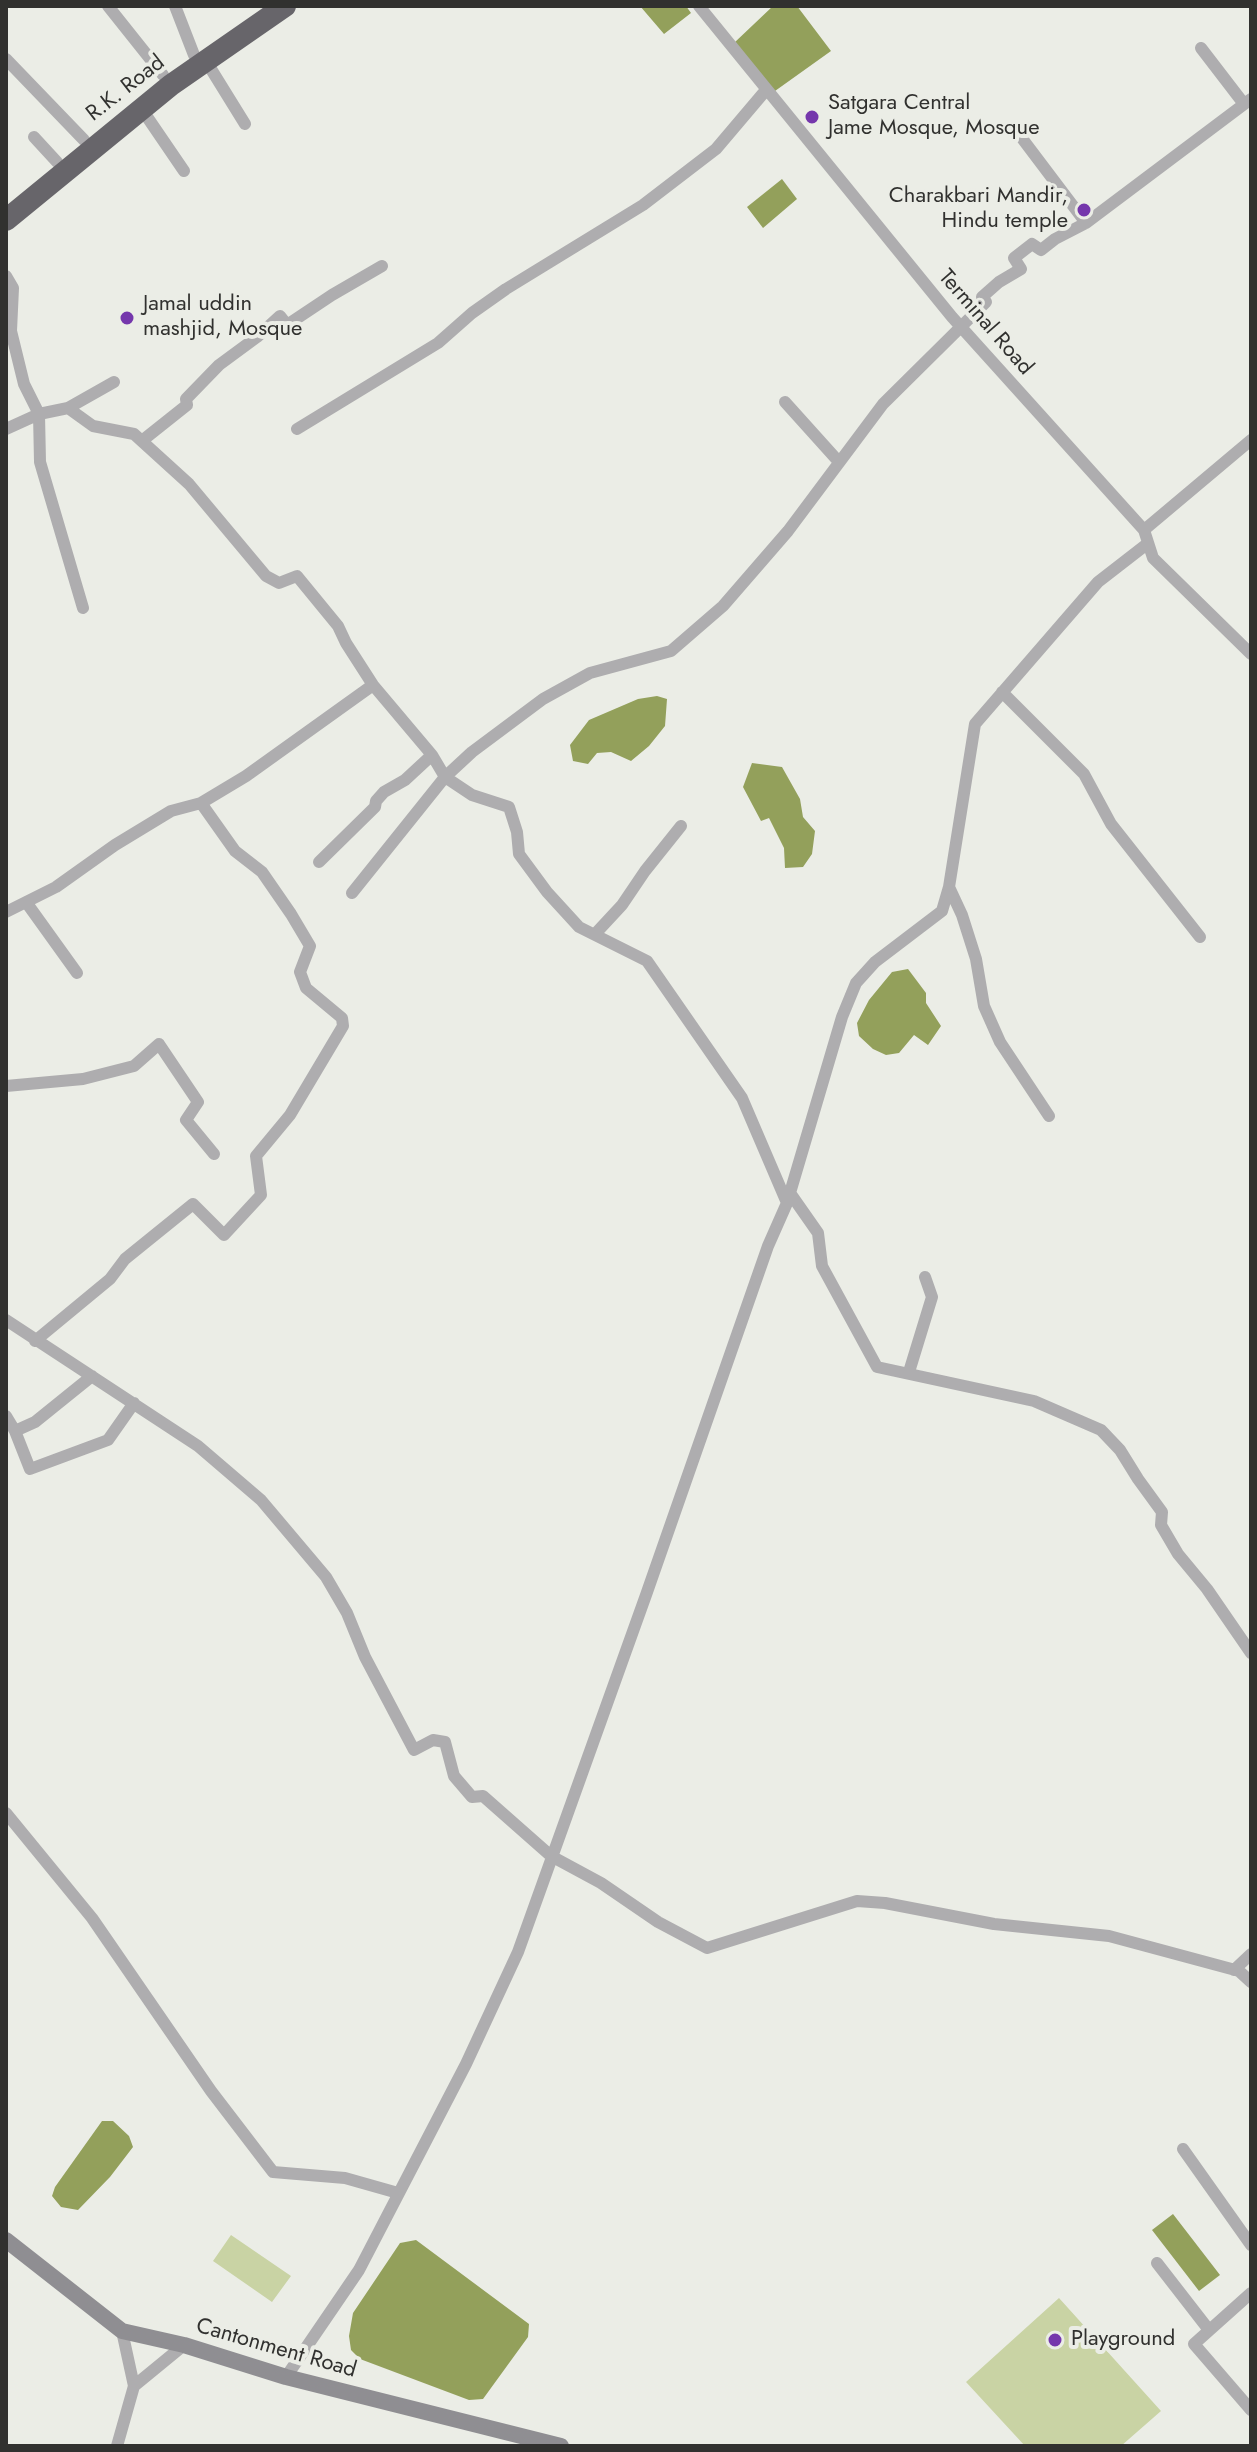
<!DOCTYPE html>
<style>
body{margin:0}
#map{position:relative;width:1257px;height:2452px;overflow:hidden;background:#ebede6;font-family:Jost,sans-serif}
canvas{display:block}
.frame{position:absolute;inset:0;border:8px solid #31312f;pointer-events:none}
</style>
<div id="map">
<canvas width="1257" height="2452"></canvas>
<div class="frame"></div>
</div>
<script>
const g = document.querySelector('canvas').getContext('2d');
g.lineJoin = 'round';
function fillPath(path, color) { g.fillStyle = color; g.fill(path, 'evenodd'); }
const toPath = rows => new Path2D(rows.map(r => 'M' + r).join(''));
function strokePath(path, color, width, dash) { g.strokeStyle = color; g.lineWidth = width; g.lineCap = dash ? 'butt' : 'round'; g.setLineDash(dash || []); g.stroke(path); }
function label(font, color, halo, rows, align = 'center') {
  g.font = font + ' Jost,sans-serif'; g.lineWidth = 8; g.setLineDash([]); g.textBaseline = 'middle'; g.strokeStyle = halo; g.fillStyle = color; for (const [text, x, y, turn = 0] of rows) {
    g.save(); g.translate(x, y); g.rotate((+turn || 0) * Math.PI / 180); g.textAlign = isNaN(turn) ? turn : align; if (halo) g.strokeText(text, 0, 0); g.fillText(text, 0, 0); g.restore();
  }
}
const green = toPath([
 [231,2235,291,2276,272,2302,213,2261],
 [1059,2298,1161,2411,1121,2446,1025,2446,966,2382]
]);
const water = toPath([
 [640,6,686,6,691,13,664,34],
 [773,6,797,6,831,51,775,91,734,43],
 [782,179,797,199,763,228,747,207],
 [657,696,667,699,665,726,649,746,631,761,611,752,597,753,588,764,573,761,570,745,589,720,638,699],
 [752,763,782,767,800,799,803,817,815,831,812,854,803,867,785,868,784,848,769,818,761,821,743,787],
 [908,969,926,993,926,1003,941,1026,928,1045,914,1035,899,1053,886,1055,873,1049,859,1036,857,1023,869,1000,892,972],
 [102,2121,113,2121,129,2136,133,2147,110,2177,78,2210,61,2207,52,2196,55,2187],
 [1173,2214,1220,2275,1199,2291,1152,2230],
 [416,2240,529,2324,528,2337,483,2399,469,2400,360,2359,351,2350,349,2336,353,2313,400,2243]
]);
const street = toPath([
 [108,6,163,75],
 [175,6,194,55],
 [699,6,952,317,1144,530,1153,558,1251,654],
 [1201,48,1244,104],
 [6,59,84,140],
 [206,61,245,124],
 [141,108,184,171],
 [1015,129,1086,223],
 [34,137,57,162],
 [6,276,13,288,11,331,24,384,39,414,68,408,93,426,134,434,189,484,266,576,279,583,297,576,338,626,346,643,373,685,432,755,445,777,472,795,509,807,517,832,519,854,547,892,579,927,647,961,742,1098,787,1203],
 [785,402,839,462],
 [68,408,114,382],
 [6,429,39,414,40,462,83,608],
 [297,429,438,343,472,313,506,289,643,205,716,149,766,90],
 [143,440,187,405,186,399,219,365,257,337,280,316,287,325,332,295,382,266],
 [1144,530,1251,440],
 [1002,692,1084,774,1111,824,1200,937],
 [319,862,375,807,376,801,384,792,405,780,432,755],
 [949,887,962,915,976,959,984,1006,1000,1042,1049,1116],
 [352,893,445,777,472,752,543,699,590,673,671,651,723,606,788,531,883,404,986,302,982,297,999,282,1021,269,1014,258,1032,244,1041,250,1055,239,1086,223,1251,99],
 [26,902,77,973],
 [6,912,56,887,115,845,171,811,201,803,246,776,373,685],
 [596,933,622,905,645,871,681,826],
 [6,1086,83,1079,134,1066,159,1044,198,1102,186,1120,214,1154],
 [790,1193,818,1233,822,1266,877,1367,1034,1401,1101,1430,1120,1450,1138,1479,1162,1512,1161,1525,1178,1554,1207,1589,1251,1653],
 [6,1320,198,1446,261,1500,326,1577,347,1613,365,1657,414,1750,433,1740,445,1742,454,1776,472,1797,483,1796,551,1856,601,1883,658,1922,707,1948,857,1901,885,1903,994,1924,1109,1936,1239,1971,1251,1982],
 [35,1341,110,1279,125,1259,193,1204,224,1235,261,1195,256,1156,290,1115,343,1026,342,1018,306,988,300,972,310,946,291,914,262,872,235,851,201,803],
 [909,1372,932,1297,925,1277],
 [92,1376,35,1422,15,1431,30,1469,108,1440,134,1403],
 [6,1416,15,1431],
 [6,1813,92,1918,211,2091,273,2172,345,2178,398,2193],
 [1234,1970,1251,1954],
 [1183,2149,1251,2245],
 [1157,2263,1209,2330],
 [1251,2293,1194,2344,1251,2410],
 [286,2377,359,2270,466,2064,518,1952,646,1595,768,1246,787,1203,842,1017,856,983,875,962,942,911,949,887,975,724,1098,582,1147,544],
 [134,2386,184,2345],
 [117,2446,134,2386,122,2331]
]);
const secondary = toPath([
 [6,2240,122,2331,184,2345,286,2377,561,2446]
]);
const highway = toPath([
 [6,220,171,85,285,6]
]);
const markers = [
 [812,117,8,"#7537ac"],
 [1084,210,8,"#7537ac"],
 [127,318,8,"#7537ac"],
 [1055,2340,8,"#7537ac"]
];
const streetNames = [
 ["R.K. Road",126,89,-38],
 ["Terminal Road",985,323,49],
 ["Cantonment Road",276,2349,16]
];
const poiNames = [
 ["Satgara Central",828,104],
 ["Jame Mosque, Mosque",828,129],
 ["Charakbari Mandir,",1068,197,"right"],
 ["Hindu temple",1068,222,"right"],
 ["Jamal uddin",143,305],
 ["mashjid, Mosque",143,330],
 ["Playground",1071,2340]
];
fillPath(green, '#c9d3a4');
fillPath(water, '#93a05b');
strokePath(street, '#aeadaf', 12);
strokePath(secondary, '#8f8e92', 16);
strokePath(highway, '#67656a', 22);
for (const [x, y, r, color] of markers) { const dot = new Path2D(); dot.arc(x, y, r, 0, 2 * Math.PI); g.fillStyle = color; g.fill(dot); strokePath(dot, '#ebede6', 3); }
label('22px', '#31312f', '#ebede6', streetNames);
label('22px', '#31312f', '#ebede6', poiNames, 'left');
</script>
